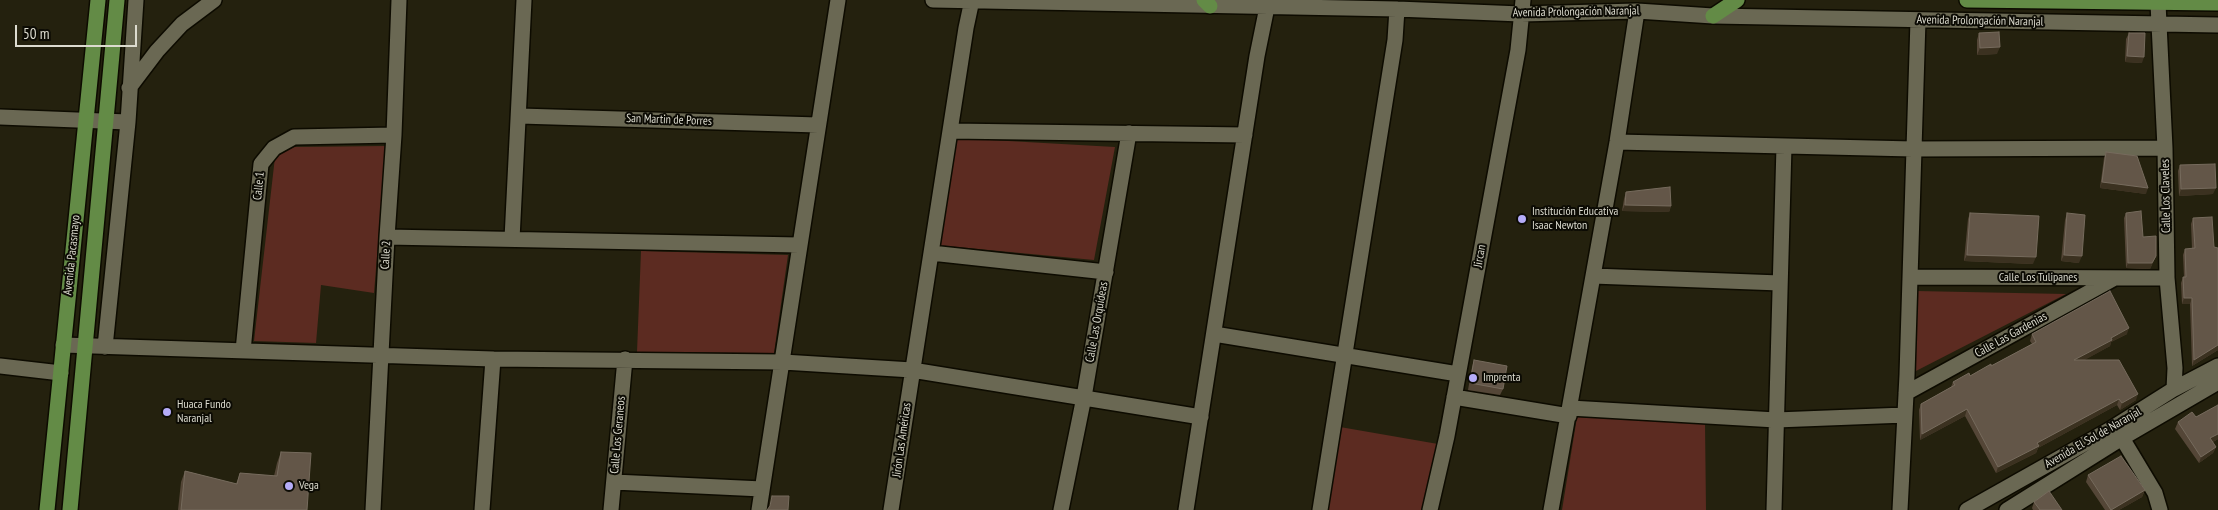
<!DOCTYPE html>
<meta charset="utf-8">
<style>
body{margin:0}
#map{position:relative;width:2218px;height:510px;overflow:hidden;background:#24210e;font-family:"PT Sans Narrow",sans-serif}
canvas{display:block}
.scale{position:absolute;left:15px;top:25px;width:122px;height:22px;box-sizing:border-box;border:2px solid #dcdbcf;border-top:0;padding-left:6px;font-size:15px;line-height:18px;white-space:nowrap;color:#dcdbcf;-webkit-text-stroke:4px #0c0b04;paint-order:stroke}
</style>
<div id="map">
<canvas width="2218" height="510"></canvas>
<div class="scale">50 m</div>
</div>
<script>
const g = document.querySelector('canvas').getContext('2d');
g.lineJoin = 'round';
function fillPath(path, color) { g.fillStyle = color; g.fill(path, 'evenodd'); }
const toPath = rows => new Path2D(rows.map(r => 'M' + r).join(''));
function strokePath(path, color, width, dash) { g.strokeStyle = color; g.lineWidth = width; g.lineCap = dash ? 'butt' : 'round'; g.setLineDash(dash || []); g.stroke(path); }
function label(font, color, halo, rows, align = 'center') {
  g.font = font + ' "PT Sans Narrow",sans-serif'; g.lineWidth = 4; g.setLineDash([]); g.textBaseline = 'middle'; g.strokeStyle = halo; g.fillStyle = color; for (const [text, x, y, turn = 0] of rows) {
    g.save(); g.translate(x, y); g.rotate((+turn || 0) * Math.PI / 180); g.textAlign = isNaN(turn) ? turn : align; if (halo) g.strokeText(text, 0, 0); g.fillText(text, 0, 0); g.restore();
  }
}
const green = toPath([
 [955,138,1115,147,1094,260,936,245],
 [386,146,374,293,321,285,316,343,254,341,275,157,294,147],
 [641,251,788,255,774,353,637,352],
 [1916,291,2066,294,1914,372],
 [1577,417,1705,423,1706,510,1562,510],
 [1340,427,1438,444,1425,510,1327,510]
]);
const minor = toPath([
 [933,0,1397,9,1521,14,1637,11,1713,16,2218,25],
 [2158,3,2165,148,2167,278,2175,368,2174,389],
 [129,88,157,51,182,24,214,0],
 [520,116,818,125],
 [0,117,128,122],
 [950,131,1245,135],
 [1617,142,1913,149,2165,148],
 [387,237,799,245],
 [512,239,524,0],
 [931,253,1106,272],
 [1593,276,1780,283],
 [1910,277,2167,278],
 [1214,334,1458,374],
 [63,345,493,359,783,362,912,370,1201,417],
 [105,347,128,122,136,0],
 [243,351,261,164,274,148,294,137,394,135],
 [0,366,61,373],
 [1906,393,2113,279],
 [1454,397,1569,416],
 [1570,408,1776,420,1905,415],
 [2122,438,2155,493,2160,510],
 [614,482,762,489],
 [373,510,387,237,394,135,399,0],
 [482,510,493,359],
 [611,510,625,359],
 [759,510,838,0],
 [891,510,966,28,972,0],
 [1061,510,1084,397,1129,133],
 [1186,510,1257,56,1267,7],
 [1320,510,1395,40,1397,9],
 [1430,510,1447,436,1518,50,1523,0],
 [1551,510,1617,142,1637,11],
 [1774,510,1784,146],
 [1900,510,1907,375,1918,20],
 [1967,510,2109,430,2174,389,2218,366],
 [2007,510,2122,438,2218,382]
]);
const major = toPath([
 [1204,0,1210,6],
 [1967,0,2218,3],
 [1713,16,1737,0],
 [47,510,98,0],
 [70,510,117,0]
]);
const wall = toPath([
 [1979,33,1997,54,1977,55,1977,40],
 [2129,33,2142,63,2125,62,2126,39],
 [2106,152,2146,194,2100,188,2104,158],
 [2180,165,2213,194,2179,196,2178,171],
 [1626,192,1671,206,1669,212,1622,211,1624,199],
 [1970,213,2033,264,1964,261,1968,219],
 [2067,213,2079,263,2061,261,2065,220],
 [2126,213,2156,256,2150,269,2126,268,2124,218],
 [2193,218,2218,350,2192,366,2190,304,2182,304,2181,283,2183,277,2184,277,2183,255,2185,249,2192,249,2191,224],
 [2032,334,2127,334,2111,342,2110,346,2084,360,2136,400,2120,410,2117,405,2038,448,2036,453,1996,473,1965,416,1920,440,1919,410,1921,404,1951,387,1953,382,1970,376,1991,366,2032,344,2030,341],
 [1474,360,1503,389,1500,395,1468,390,1472,367],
 [2218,405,2218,439,2213,442,2216,447,2213,453,2199,463,2175,429,2178,422,2196,417],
 [281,452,307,510,178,510,181,482,185,471,236,484,240,473,274,476,277,463],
 [2088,475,2145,490,2142,497,2119,510,2105,510,2086,482],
 [2034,502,2062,510,2033,510,2032,508]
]);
const shadedWall = toPath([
 [2000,47,1997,54,1977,55,1980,48],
 [2127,56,2144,57,2142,63,2125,62],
 [2102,182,2148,188,2146,194,2100,188],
 [2216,188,2213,194,2179,196,2181,189],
 [1625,205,1671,206,1669,212,1622,211],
 [1967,255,2036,257,2033,264,1964,261],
 [2064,255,2082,256,2079,263,2061,261],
 [2156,256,2150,269,2126,268,2128,263],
 [2184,298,2192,298,2190,304,2182,304],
 [2129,328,2127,334,2111,342,2110,346,2072,367,2074,360,2111,338],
 [2218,345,2218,350,2192,366,2194,360],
 [2138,394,2136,400,2120,410,2122,403],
 [2119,399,2117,405,2038,448,2036,453,1996,473,1998,467,2037,443],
 [1967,409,1965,416,1920,440,1922,434],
 [2218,434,2218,439,2208,445,2210,438],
 [2216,447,2213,453,2199,463,2201,457],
 [2145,490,2142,497,2119,510,2111,510]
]);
const building = toPath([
 [1999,32,2000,47,1980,48,1979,33,1999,32],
 [2129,33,2145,33,2144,57,2127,56,2129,33],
 [2106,152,2137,156,2148,188,2102,182,2106,152],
 [2215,164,2216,188,2181,189,2180,165,2215,164],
 [1670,187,1671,206,1625,205,1626,192,1670,187],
 [2141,211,2143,237,2156,236,2156,256,2152,263,2128,263,2126,213,2141,211],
 [1970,213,2039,216,2036,257,1967,255,1970,213],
 [2067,213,2085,215,2082,256,2064,255,2067,213],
 [2212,217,2214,247,2218,248,2218,345,2194,360,2192,298,2184,298,2183,277,2186,277,2185,249,2195,248,2193,218,2212,217],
 [2110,291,2129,328,2111,338,2112,340,2074,360,2119,360,2138,394,2122,403,2119,399,2037,443,2039,446,1998,467,1967,409,1922,434,1921,404,1955,385,1953,382,1969,373,1970,376,1991,364,1991,366,2036,342,2032,334,2110,291],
 [1474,360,1507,366,1503,389,1470,383,1474,360],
 [2218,405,2218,434,2210,438,2216,447,2201,457,2178,422,2192,412,2196,417,2218,405],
 [281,452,311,453,307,510,181,510,185,471,237,484,240,473,277,476,281,452],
 [2121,456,2145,490,2111,510,2088,475,2121,456],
 [2049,491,2062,510,2040,510,2034,502,2049,491],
 [772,496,789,496,788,510,767,510,770,506,772,496]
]);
const markers = [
 [1522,219,5,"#b5acf8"],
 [1473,378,5,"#b5acf8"],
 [167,412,5,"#b5acf8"],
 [289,486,5,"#b5acf8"]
];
const streetNames = [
 ["Avenida Prolongación Naranjal",1576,12,-1],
 ["Avenida Prolongación Naranjal",1980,21,1],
 ["San Martin de Porres",669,120,2],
 ["Calle 1",259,186,-84],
 ["Calle Los Claveles",2166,196,-91],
 ["Avenida Pacasmayo",72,255,-84],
 ["Calle 2",386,255,-87],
 ["Jircan",1480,256,-80],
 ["Calle Los Tulipanes",2038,278],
 ["Calle Las Orquídeas",1097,322,-80],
 ["Calle Las Gardenias",2011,335,-29],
 ["Calle Los Geraneos",618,435,-85],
 ["Avenida El Sol de Naranjal",2093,438,-30],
 ["Jirón Las Américas",902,440,-82]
];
const poiNames = [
 ["Institución Educativa",1532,212],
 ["Isaac Newton",1532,226],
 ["Imprenta",1483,378],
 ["Huaca Fundo",177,405],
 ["Naranjal",177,419],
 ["Vega",299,486]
];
fillPath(green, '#5c2b21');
strokePath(minor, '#0d0b00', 18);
strokePath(major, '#0d0b00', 18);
strokePath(minor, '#6a6853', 15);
strokePath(major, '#638b46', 15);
fillPath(wall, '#544637');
fillPath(shadedWall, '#3b3120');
fillPath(building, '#635648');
strokePath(building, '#766b5d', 1);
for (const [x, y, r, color] of markers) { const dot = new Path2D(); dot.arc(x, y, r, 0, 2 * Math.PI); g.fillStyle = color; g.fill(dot); strokePath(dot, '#0c0b04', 2); }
label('12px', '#dcdbcf', '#0c0b04', streetNames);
label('12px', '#dcdbcf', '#0c0b04', poiNames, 'left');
</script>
